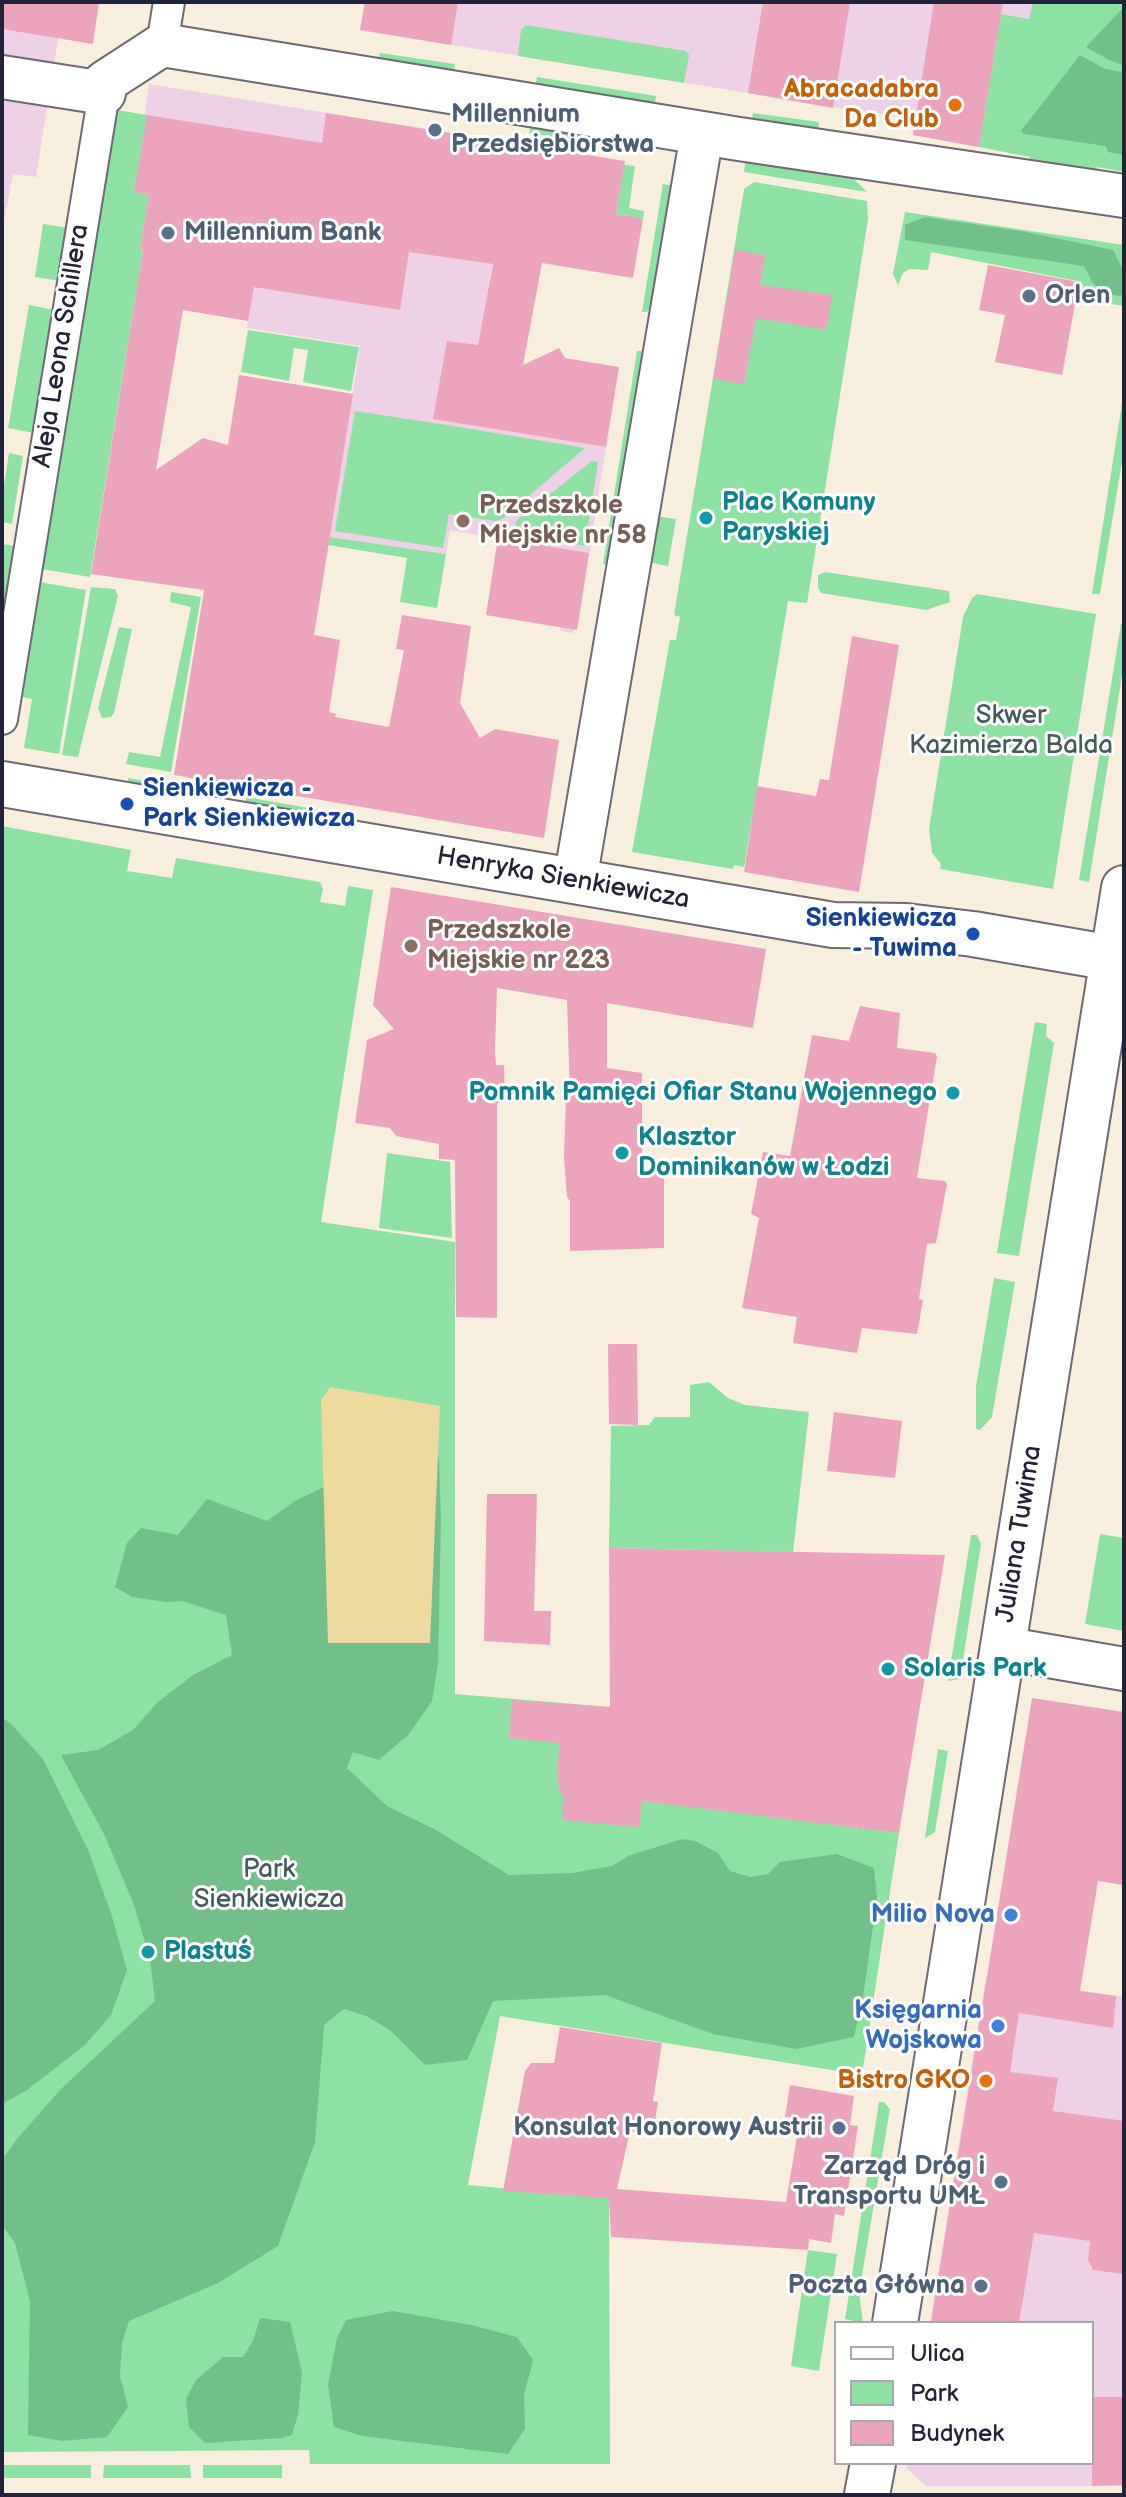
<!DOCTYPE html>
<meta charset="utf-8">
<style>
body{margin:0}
#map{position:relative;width:1126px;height:2497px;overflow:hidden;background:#f7eedd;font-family:"Balsamiq Sans",sans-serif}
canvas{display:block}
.frame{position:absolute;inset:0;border:4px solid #22223b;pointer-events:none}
.legend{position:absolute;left:834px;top:2321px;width:260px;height:144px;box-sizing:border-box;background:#fff;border:2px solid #a7a7b1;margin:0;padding:10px 14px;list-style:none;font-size:24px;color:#22223b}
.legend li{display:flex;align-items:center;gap:16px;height:40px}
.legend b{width:40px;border:2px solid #a7a7b1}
</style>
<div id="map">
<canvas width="1126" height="2497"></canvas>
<div class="frame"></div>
<ul class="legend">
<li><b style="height:10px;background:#fff"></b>Ulica</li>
<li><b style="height:22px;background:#8de1a3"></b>Park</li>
<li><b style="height:22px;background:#eba4bb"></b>Budynek</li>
</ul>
</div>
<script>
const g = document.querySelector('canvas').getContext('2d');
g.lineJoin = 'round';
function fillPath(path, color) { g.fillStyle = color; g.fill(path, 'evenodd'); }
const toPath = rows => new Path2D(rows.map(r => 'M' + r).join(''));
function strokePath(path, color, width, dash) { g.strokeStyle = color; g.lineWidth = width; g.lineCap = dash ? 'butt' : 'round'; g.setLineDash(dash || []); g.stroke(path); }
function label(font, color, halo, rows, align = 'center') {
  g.font = font + ' "Balsamiq Sans",sans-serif'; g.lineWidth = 6; g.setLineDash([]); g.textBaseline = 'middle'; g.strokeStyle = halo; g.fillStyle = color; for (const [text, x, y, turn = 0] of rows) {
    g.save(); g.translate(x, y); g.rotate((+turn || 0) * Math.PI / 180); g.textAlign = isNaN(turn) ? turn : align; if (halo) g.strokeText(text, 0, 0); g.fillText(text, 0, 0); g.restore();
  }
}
const built = toPath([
 [2,2,64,2,36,177,13,174,3,226],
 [365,2,1090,2,1030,19,1001,14,979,147,913,135,915,120,360,30],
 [149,84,512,143,466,424,606,447,578,626,572,633,561,631,560,627,486,615,498,538,450,530,446,554,330,537,360,346,247,328,248,321,134,192],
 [986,1976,1124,1997,1124,2486,926,2486,907,2469,908,2463,1092,2463,1092,2323,930,2323]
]);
const green = toPath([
 [1033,2,1124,2,1124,172,1097,167,1094,181,1028,171,1030,157,979,147,1001,14,1029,19],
 [526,25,686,51,689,55,684,83,518,56,521,30],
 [380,53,455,64,453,78,378,67],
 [537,77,656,96,654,111,535,91],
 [111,109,147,115,134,192,149,195,140,249,143,251,90,577,35,568,45,550,52,507,52,472,58,472,65,427,58,426,61,409,69,409,77,359,71,358,78,315,84,315,89,287,82,286],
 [753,113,819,122,818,136,751,127],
 [531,126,648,144,647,152,529,133],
 [746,159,852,177,867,192,744,172],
 [624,165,635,166,629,208,644,211,643,219,616,214],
 [754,182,867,201,868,219,807,603,788,601,744,867,734,865,733,869,632,852,670,640,676,640,680,617,674,615,744,189],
 [663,184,675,186,656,306,646,312,642,312],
 [905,212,1124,245,1124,306,1079,299,1082,282,931,252,928,270,909,269,903,273,898,285,893,274],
 [43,224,69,228,60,281,35,277],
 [29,305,55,310,34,433,8,428],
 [248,330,359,347,351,391,303,382,308,350,294,348,289,381,241,372],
 [637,351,641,351,646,360,613,566,603,564],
 [1124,391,1124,450,1100,594,1092,594],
 [355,411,447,425,585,448,502,519,495,521,449,514,443,548,335,531],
 [9,453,23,456,12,524,2,522,2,498],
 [592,461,598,462,585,546,513,534,517,520],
 [655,516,676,519,668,566,642,561],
 [330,537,446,554,437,608,400,602,407,558,328,545],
 [2,544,15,546,5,609,2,609],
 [825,572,949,591,950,602,926,610,821,593,818,588,818,575],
 [33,581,86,590,59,754,24,748,32,699,14,695],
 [91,587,115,589,118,596,78,757,62,755],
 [171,592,201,597,171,772,126,764,129,752,160,757,191,607,170,602],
 [977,594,1096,614,1053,889,940,869,941,864,932,853,929,829,963,617,972,598],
 [1121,624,1124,625,1124,663,1089,882,1079,880],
 [119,627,132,629,114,713,111,717,102,718,98,708],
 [128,778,213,792,213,798,128,784],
 [246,797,331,812,329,819,245,804],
 [2,826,131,850,127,871,172,878,176,858,320,882,323,889,320,902,345,906,348,886,373,890,321,1222,455,1242,455,1694,610,1707,602,1794,899,1833,862,2075,500,2016,468,2185,609,2198,610,2464,310,2464,309,2450,2,2452],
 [1035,1022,1047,1024,1046,1036,1054,1043,1019,1256,997,1253],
 [387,1153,450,1162,452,1238,379,1228],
 [994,1278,1015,1282,992,1417,980,1430,976,1429,976,1387],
 [709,1382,728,1398,745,1405,809,1412,793,1552,609,1548,611,1426,649,1425,655,1417,690,1417,690,1385],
 [1100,1534,1124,1538,1124,1631,1085,1624],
 [971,1535,977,1535,981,1544,960,1679,948,1681],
 [938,1749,948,1751,935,1832,925,1838],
 [879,2102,884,2102,890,2109,859,2293,863,2323,845,2319],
 [808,2250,837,2254,819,2371,791,2366],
 [2,2465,91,2465,91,2478,2,2478],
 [104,2465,190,2465,191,2478,103,2478],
 [203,2465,282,2465,282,2478,203,2478]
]);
const forest = toPath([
 [1124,7,1124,64,1123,65,1109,60,1086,47],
 [1080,55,1105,69,1122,72,1124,155,1108,152,1106,146,1024,134,1021,131],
 [925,217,1026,232,1113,250,1124,272,1124,293,1120,296,1103,293,1093,283,1084,266,905,240,905,225],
 [439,1458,441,1520,438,1664,432,1701,409,1734,379,1760,353,1752,347,1768,387,1806,436,1830,509,1875,572,1873,612,1866,628,1856,682,1839,695,1841,718,1853,730,1871,750,1877,768,1874,780,1862,837,1854,874,1868,877,1898,863,1997,854,2037,796,2049,713,2034,605,1995,493,2001,467,2060,425,2065,390,2030,366,2016,344,2009,324,2025,315,2142,278,2246,218,2283,129,2321,122,2343,120,2376,128,2407,107,2437,62,2441,28,2435,30,2301,15,2243,2,2225,2,2160,17,2139,60,2090,155,2001,150,1959,134,1905,105,1836,61,1755,98,1750,133,1730,158,1702,193,1675,232,1655,226,1615,182,1601,166,1602,132,1597,115,1587,127,1543,141,1528,178,1535,207,1499,267,1521,295,1501,347,1476],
 [2,1717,11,1724,43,1759,88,1850,111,1913,127,1970,111,2015,85,2045,27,2090,2,2104],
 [393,2311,471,2325,517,2337,533,2360,524,2395,525,2429,508,2454,362,2436,334,2427,328,2385,337,2338,346,2320],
 [260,2318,290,2322,302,2373,298,2414,292,2435,282,2438,205,2443,189,2427,186,2399,196,2380,223,2357,243,2357,253,2341]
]);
const sand = toPath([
 [330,1387,440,1406,430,1643,328,1643,321,1400]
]);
const building = toPath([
 [2,2,99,2,93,44,2,29],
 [365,2,458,2,451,45,360,30],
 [763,2,850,2,833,108,748,93],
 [934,2,1003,2,979,147,913,135],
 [326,113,625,161,616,214,643,219,633,278,542,263,523,365,559,348,565,358,619,367,606,447,433,419,447,341,478,345,493,264,409,252,400,310,254,287,248,321,183,310,156,470,203,438,228,445,239,375,353,394,314,635,340,640,329,712,336,714,335,717,389,727,404,650,396,649,402,615,471,626,460,703,480,738,495,729,559,740,544,838,174,775,204,590,91,574,143,250,140,249,149,195,134,192,147,115,322,143],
 [735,250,765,255,760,285,832,295,826,330,756,318,744,384,713,379],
 [988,265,1079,282,1062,375,995,362,1005,315,979,310],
 [498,538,589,553,577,630,486,615],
 [852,636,899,645,859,892,744,872,757,786,816,796,820,779,829,780],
 [391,887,766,949,753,1028,607,1003,607,1068,642,1073,642,1173,664,1173,664,1248,570,1251,570,1201,567,1197,564,1157,566,1098,570,1094,567,1000,497,988,495,1050,496,1065,504,1065,505,1102,497,1103,497,1318,456,1317,455,1160,439,1159,439,1144,396,1136,390,1128,355,1123,367,1040,394,1029,373,1005],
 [860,1006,900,1013,897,1048,935,1053,937,1056,917,1178,945,1181,947,1184,936,1243,927,1244,919,1299,923,1300,917,1334,862,1328,857,1353,793,1343,797,1317,742,1308,759,1218,751,1214,763,1152,790,1156,812,1035,849,1041],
 [608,1344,637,1344,638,1425,609,1424],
 [834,1412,902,1421,895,1478,827,1471],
 [487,1494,537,1494,534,1611,551,1611,550,1645,484,1641],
 [609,1548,945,1555,899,1833,642,1801,639,1827,562,1820,564,1799,559,1789,557,1771,560,1743,509,1738,512,1700,610,1707],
 [1032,1698,1124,1712,1124,1885,1098,1881,1080,1991,1116,1996,1113,2028,1019,2013,1010,2072,1058,2078,1053,2111,1124,2121,1124,2274,1093,2270,1088,2260,1090,2241,1034,2233,1019,2323,931,2323],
 [560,2027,662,2043,653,2101,658,2102,653,2135,630,2131,617,2189,786,2202,800,2119,785,2117,790,2085,854,2096,850,2125,858,2126,844,2216,835,2214,831,2243,809,2239,808,2250,611,2237,609,2198,503,2191,525,2071,531,2063,554,2063],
 [1092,2397,1124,2397,1124,2485,1092,2486]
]);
const pedestrian = toPath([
 [162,45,169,2],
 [2,719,104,93]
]);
const minor = toPath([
 [2,77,104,93,105,82,162,45,739,139,1124,196],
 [575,881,702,134],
 [1002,1648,1124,1669]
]);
const tertiary = toPath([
 [2,784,833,925,906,926,973,934,1112,958,1124,964],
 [895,2323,1124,888],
 [867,2495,873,2463]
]);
const markers = [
 [955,105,8,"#e8710a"],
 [435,130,8,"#5c6f8a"],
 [168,233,8,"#5c6f8a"],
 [1029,296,8,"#5c6f8a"],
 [706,518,8,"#0f9aa8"],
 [463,521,8,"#8d6e63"],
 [127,804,8,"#1a4fb4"],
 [973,934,8,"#1a4fb4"],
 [411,946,8,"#8d6e63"],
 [953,1093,8,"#0f9aa8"],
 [622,1153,8,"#0f9aa8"],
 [888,1669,8,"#0f9aa8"],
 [1011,1915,8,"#3f7fe0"],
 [148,1952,8,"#0f9aa8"],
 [998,2026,8,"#3f7fe0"],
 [986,2081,8,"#e8710a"],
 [839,2128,8,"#5c6f8a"],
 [1001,2182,8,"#5c6f8a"],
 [981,2286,8,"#5c6f8a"]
];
const foodNames = [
 ["Abracadabra",939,90],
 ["Da Club",939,120],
 ["Bistro GKO",970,2081]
];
const serviceNames = [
 ["Millennium",451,115],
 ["Przedsiębiorstwa",451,145],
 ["Millennium Bank",184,233],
 ["Orlen",1045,296],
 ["Konsulat Honorowy Austrii",823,2128,"right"],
 ["Zarząd Dróg i",985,2167,"right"],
 ["Transportu UMŁ",985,2197,"right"],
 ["Poczta Główna",965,2286,"right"]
];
const streetNames = [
 ["Aleja Leona Schillera",62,346,-81],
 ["Henryka Sienkiewicza",563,879,10],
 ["Juliana Tuwima",1020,1534,-81]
];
const cultureNames = [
 ["Plac Komuny",722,503],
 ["Paryskiej",722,533],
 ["Pomnik Pamięci Ofiar Stanu Wojennego",937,1093,"right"],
 ["Klasztor",638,1138],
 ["Dominikanów w Łodzi",638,1168],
 ["Solaris Park",904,1669],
 ["Plastuś",164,1952]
];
const educationNames = [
 ["Przedszkole",479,506],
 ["Miejskie nr 58",479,536],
 ["Przedszkole",427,931],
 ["Miejskie nr 223",427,961]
];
const parkNames = [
 ["Skwer",1011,716],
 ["Kazimierza Balda",1011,746],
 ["Park",269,1870],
 ["Sienkiewicza",269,1900]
];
const transitNames = [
 ["Sienkiewicza -",143,789],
 ["Park Sienkiewicza",143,819],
 ["Sienkiewicza",957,919,"right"],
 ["- Tuwima",957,949,"right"]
];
const shopNames = [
 ["Milio Nova",995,1915],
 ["Księgarnia",982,2011],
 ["Wojskowa",982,2041]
];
fillPath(built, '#eed0e7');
fillPath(green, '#8de1a3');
fillPath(forest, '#72bf89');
fillPath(sand, '#eeda9e');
fillPath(building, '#eba4bb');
strokePath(pedestrian, '#6d6974', 34);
strokePath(minor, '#6d6974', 46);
strokePath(tertiary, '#6d6974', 48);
strokePath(pedestrian, '#fff', 30);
strokePath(minor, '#fff', 42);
strokePath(tertiary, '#fff', 44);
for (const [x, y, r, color] of markers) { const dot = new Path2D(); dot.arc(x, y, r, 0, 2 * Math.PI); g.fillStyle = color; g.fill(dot); strokePath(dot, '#fff', 3); }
label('bold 26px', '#c56008', '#fff', foodNames, 'right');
label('bold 26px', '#4e5e75', '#fff', serviceNames, 'left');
label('26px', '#22223b', '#fff', streetNames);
label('bold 26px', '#0d838f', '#fff', cultureNames, 'left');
label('bold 26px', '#785e54', '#fff', educationNames, 'left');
label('26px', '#425b5a', '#fff', parkNames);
label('bold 26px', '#164399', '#fff', transitNames, 'left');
label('bold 26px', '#366cbe', '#fff', shopNames, 'right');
</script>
